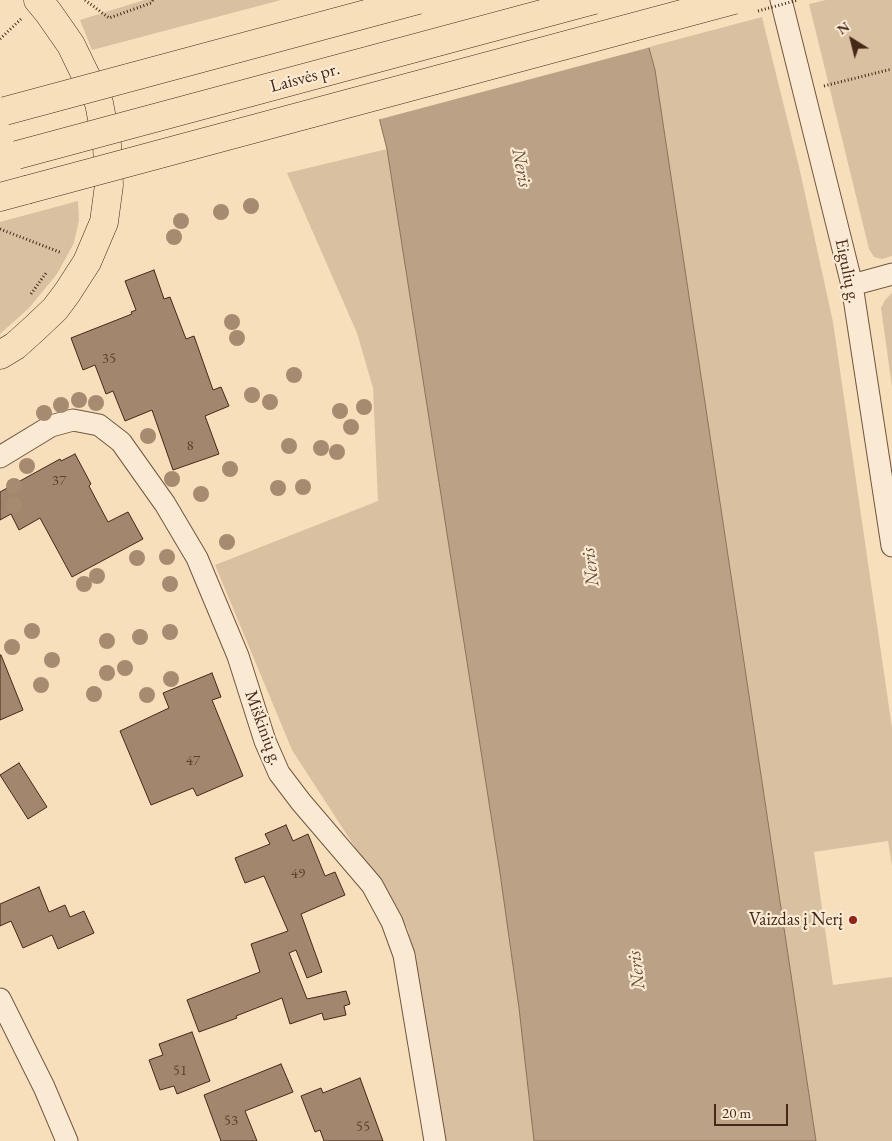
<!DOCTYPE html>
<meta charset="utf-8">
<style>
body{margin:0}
#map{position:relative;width:892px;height:1141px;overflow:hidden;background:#f7dfbc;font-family:"EB Garamond",serif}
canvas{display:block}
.north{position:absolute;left:827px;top:15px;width:50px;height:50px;-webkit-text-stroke:4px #faead3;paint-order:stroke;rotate:324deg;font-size:14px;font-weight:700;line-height:20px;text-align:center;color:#462819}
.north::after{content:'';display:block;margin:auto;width:18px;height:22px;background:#462819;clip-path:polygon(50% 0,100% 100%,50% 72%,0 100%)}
.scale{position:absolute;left:714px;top:1104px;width:74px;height:22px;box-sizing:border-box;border:2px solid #462819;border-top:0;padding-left:6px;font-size:15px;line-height:18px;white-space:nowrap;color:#462819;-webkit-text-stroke:4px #faead3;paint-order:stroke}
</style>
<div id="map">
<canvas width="892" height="1141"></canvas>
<div class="north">N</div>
<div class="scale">20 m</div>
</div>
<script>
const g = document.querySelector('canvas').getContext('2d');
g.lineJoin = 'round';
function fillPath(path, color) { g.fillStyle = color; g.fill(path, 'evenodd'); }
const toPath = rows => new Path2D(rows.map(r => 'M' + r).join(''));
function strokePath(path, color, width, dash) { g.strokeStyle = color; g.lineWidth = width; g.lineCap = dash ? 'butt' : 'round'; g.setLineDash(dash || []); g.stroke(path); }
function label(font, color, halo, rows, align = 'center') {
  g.font = font + ' "EB Garamond",serif'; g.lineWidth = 4.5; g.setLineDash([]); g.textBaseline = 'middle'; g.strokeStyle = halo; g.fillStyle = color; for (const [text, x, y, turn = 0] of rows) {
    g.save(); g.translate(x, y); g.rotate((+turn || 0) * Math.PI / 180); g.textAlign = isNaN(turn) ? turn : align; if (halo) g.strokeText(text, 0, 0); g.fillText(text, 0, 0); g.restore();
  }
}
const green = toPath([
 [144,0,281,0,92,50,80,20],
 [826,0,892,0,892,256,882,259,874,257,869,249,809,4],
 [762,17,800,171,833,322,892,728,892,866,888,841,814,852,833,985,892,977,892,1141,816,1141,655,70,649,47],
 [387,149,500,873,519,1008,534,1141,441,1141,408,929,292,750,215,565,378,501,373,388,357,333,287,173],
 [78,201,79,220,74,243,57,274,29,308,0,334,0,222],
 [892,293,892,387,881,308,885,300]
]);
const water = toPath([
 [349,0,636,0,655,70,816,1141,534,1141,519,1008,500,873,387,149,349,0]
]);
const pier = toPath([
 [346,0,639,0,651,47,377,120]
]);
const building = toPath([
 [154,270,164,299,170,297,186,339,194,336,213,390,221,387,229,406,205,416,219,454,173,470,152,410,125,421,113,391,106,394,95,365,83,370,71,338,132,314,131,312,136,310,125,281,154,270],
 [75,454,91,484,89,486,108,522,128,512,143,539,72,577,40,518,19,530,11,514,0,520,0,492,60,459,61,461,75,454],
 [0,655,1,655,23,710,0,720,0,655],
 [212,673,221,697,212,700,243,776,197,796,193,788,151,805,120,731,169,708,163,693,212,673],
 [19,763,47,807,28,819,0,775,19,763],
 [286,825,293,841,308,834,325,876,335,872,345,895,301,914,322,972,307,978,296,950,289,953,307,999,346,991,350,1004,344,1006,346,1015,324,1020,322,1013,290,1024,282,998,236,1016,237,1018,199,1032,187,1000,260,972,251,944,288,931,264,876,245,883,235,858,270,844,265,834,286,825],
 [39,887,49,912,65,905,70,917,84,911,94,933,58,949,52,935,23,948,11,921,0,926,0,904,39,887],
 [192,1032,210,1081,177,1094,174,1086,160,1090,149,1060,163,1055,159,1044,192,1032],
 [281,1064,293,1092,245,1111,257,1141,221,1141,204,1095,281,1064],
 [360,1078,383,1141,324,1141,320,1130,315,1132,301,1096,321,1088,323,1093,360,1078]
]);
const path = toPath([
 [85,0,109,18,151,3,153,0],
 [0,39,21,19],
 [824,86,892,69],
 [0,229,62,253],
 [31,294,46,273]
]);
const minor = toPath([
 [781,0,852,285,892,546],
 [852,285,892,274],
 [0,457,51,426,73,420,99,425,121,442,165,504,197,558,238,656,265,741,279,773,301,802,372,885,392,922,404,955,435,1141],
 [0,999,44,1087,67,1141]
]);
const trunk = toPath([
 [0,197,26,190],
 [0,355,15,346,35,328,55,309,67,293,87,262,104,222,109,185,107,145,99,103,71,45,48,12,38,0]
]);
const pathBridge = toPath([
 [758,11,798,0]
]);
const trunkBridge = toPath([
 [5,111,418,0],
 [17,155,594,0],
 [26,190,734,0]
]);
const trees = [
 [251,206],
 [221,212],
 [181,221],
 [174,237],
 [232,322],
 [237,338],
 [294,375],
 [252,395],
 [79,400],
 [270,402],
 [96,403],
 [61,405],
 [364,407],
 [340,411],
 [44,413],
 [351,427],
 [148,436],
 [289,446],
 [321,448],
 [337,452],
 [27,466],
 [230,469],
 [172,479],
 [14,486],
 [303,487],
 [278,488],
 [201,494],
 [14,505],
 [227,542],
 [167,557],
 [137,558],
 [97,576],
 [84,584],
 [170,584],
 [32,631],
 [170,632],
 [140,637],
 [107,641],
 [12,647],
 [52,660],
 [125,668],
 [107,673],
 [171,679],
 [41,685],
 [94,694],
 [147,695]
];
const markers = [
 [853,920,5,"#8f2418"]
];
const numberNames = [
 ["35",109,359],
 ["8",190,446],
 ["37",59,481],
 ["47",193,761],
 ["49",298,874],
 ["51",180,1071],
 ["53",231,1121],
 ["55",363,1127]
];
const streetNames = [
 ["Laisvės pr.",305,78,-15],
 ["Eigulių g.",847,271,78],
 ["Miškinių g.",263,728,70]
];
const poiNames = [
 ["Vaizdas į Nerį",843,920]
];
const waterNames = [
 ["Neris",521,168,79],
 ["Neris",591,567,-97],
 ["Neris",637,970,-97]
];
fillPath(green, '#d9c0a0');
fillPath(water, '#bba185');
strokePath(water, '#8c715a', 1);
fillPath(pier, '#f7dfbc');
fillPath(building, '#a2876e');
strokePath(building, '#462819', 1);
strokePath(minor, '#725642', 23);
strokePath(trunk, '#462819', 29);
strokePath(path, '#462819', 3, [1, 2.5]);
strokePath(minor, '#faead3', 21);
strokePath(trunk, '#f7dfbc', 28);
strokePath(trunkBridge, '#462819', 29, []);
strokePath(pathBridge, '#462819', 3, [1, 2.5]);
strokePath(trunkBridge, '#f7dfbc', 28);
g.fillStyle = '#a68b71';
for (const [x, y] of trees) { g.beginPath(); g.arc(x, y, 8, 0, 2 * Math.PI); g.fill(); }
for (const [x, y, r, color] of markers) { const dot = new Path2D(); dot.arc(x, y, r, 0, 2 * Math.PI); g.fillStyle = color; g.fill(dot); strokePath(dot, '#faead3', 2); }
label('15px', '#5d402e', null, numberNames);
label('18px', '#462819', '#faead3', streetNames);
label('18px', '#462819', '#faead3', poiNames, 'right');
label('italic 19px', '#694c39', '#faead3', waterNames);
</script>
